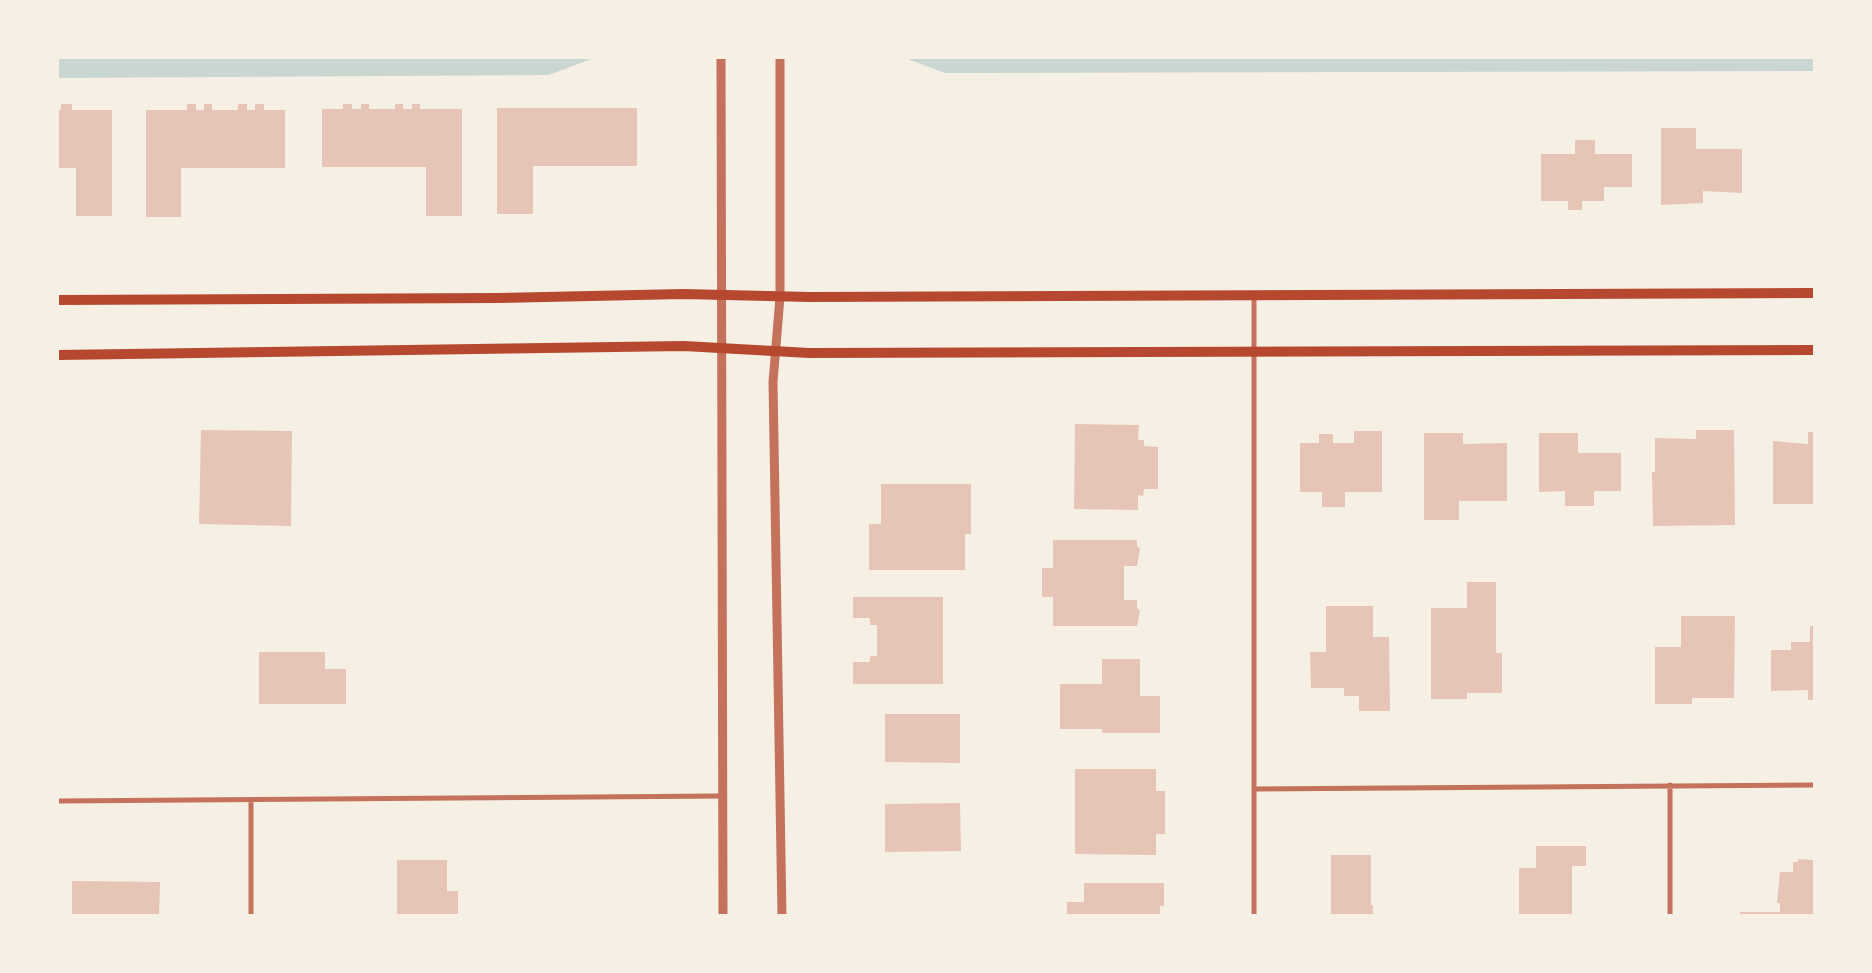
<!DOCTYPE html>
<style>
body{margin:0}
#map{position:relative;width:1872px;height:973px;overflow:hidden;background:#f6efe4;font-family:Overpass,sans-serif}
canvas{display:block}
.frame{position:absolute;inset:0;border:59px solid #f6efe4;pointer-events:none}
</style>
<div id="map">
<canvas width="1872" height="973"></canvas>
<div class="frame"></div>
</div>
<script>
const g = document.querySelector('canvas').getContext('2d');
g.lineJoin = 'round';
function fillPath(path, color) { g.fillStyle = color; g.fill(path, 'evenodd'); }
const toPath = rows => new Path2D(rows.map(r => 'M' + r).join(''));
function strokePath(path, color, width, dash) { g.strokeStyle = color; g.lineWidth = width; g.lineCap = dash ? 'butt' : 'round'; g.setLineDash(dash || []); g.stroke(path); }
const water = toPath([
 [58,58,594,58,549,75,58,78],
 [905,58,1814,58,1814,71,945,73]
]);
const building = toPath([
 [61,104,72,104,72,110,112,110,112,216,76,216,76,168,58,168,58,110,61,110],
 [187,104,196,104,196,110,204,110,204,104,212,104,212,110,238,110,238,104,247,104,247,110,255,110,255,104,264,104,264,110,285,110,285,168,181,168,181,217,146,217,146,110,187,110],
 [343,104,352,104,352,109,361,109,361,104,369,104,369,109,395,109,395,104,403,104,403,109,412,109,412,104,420,104,420,109,462,109,462,216,426,216,426,167,322,167,322,109,343,109],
 [497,108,637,108,637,166,533,166,533,214,497,214],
 [1661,128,1696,128,1696,149,1742,149,1742,193,1703,191,1703,203,1661,205],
 [1575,140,1595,140,1595,154,1632,154,1632,187,1604,187,1604,201,1582,201,1582,210,1568,210,1568,201,1541,201,1541,154,1575,154],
 [1075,424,1139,425,1138,440,1144,440,1144,446,1158,447,1158,489,1144,489,1143,496,1138,495,1138,510,1074,509],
 [201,430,292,431,291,526,199,524],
 [1696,430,1734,430,1735,525,1653,526,1652,472,1655,472,1655,438,1696,439],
 [1354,431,1382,431,1382,492,1345,492,1345,507,1322,507,1322,492,1300,492,1300,443,1319,443,1319,434,1333,434,1333,443,1354,443],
 [1808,432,1814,432,1814,504,1773,504,1773,441,1808,444],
 [1424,433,1463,433,1463,444,1507,443,1507,501,1459,501,1459,520,1424,520],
 [1539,433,1578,433,1578,453,1621,453,1621,491,1594,491,1594,506,1565,506,1565,491,1539,492],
 [881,484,971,484,971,534,965,534,965,570,869,570,869,524,881,524],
 [1053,540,1137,540,1137,546,1140,549,1137,566,1124,566,1124,600,1137,600,1137,608,1140,611,1137,626,1053,626,1053,597,1042,597,1042,568,1053,568],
 [1467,582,1496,582,1496,653,1502,653,1502,693,1467,693,1467,699,1431,699,1431,608,1467,608],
 [853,597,943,597,943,684,853,684,853,662,870,662,870,656,877,656,877,625,870,625,870,618,853,618],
 [1326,606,1373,606,1373,637,1389,637,1390,711,1359,711,1359,696,1344,696,1344,688,1311,688,1310,652,1326,652],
 [1681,616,1735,616,1734,698,1692,698,1692,704,1655,704,1655,647,1681,647],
 [1810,626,1814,626,1814,700,1808,700,1808,690,1771,691,1771,650,1791,650,1791,642,1810,642],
 [259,652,325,652,325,669,346,669,346,704,259,704],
 [1102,659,1140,659,1140,696,1160,696,1160,733,1102,733,1102,729,1060,729,1060,684,1102,684],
 [885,714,960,714,960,763,885,762],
 [1075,769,1156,769,1156,791,1165,791,1165,834,1156,834,1156,855,1075,854],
 [960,803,961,851,885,852,885,804],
 [1536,846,1586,846,1586,866,1572,866,1572,916,1519,916,1519,868,1536,868],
 [1331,855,1371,855,1371,905,1373,905,1373,916,1331,916],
 [1798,859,1814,860,1814,916,1740,916,1740,912,1780,912,1780,903,1777,903,1780,872,1793,872,1793,862,1798,862],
 [397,860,447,860,447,891,458,891,458,916,397,916],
 [72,881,160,882,159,916,72,916],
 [1084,883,1164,883,1164,906,1160,906,1160,916,1067,916,1067,902,1084,902]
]);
const minor = toPath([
 [1670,785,1670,916],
 [1255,789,1814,785],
 [251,800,251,916],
 [58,801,722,796],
 [1254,916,1254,295]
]);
const tertiary = toPath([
 [721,58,723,916],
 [780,58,780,297,773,382,782,916]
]);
const secondary = toPath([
 [58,300,499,298,683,294,810,297,1814,293],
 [58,355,684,346,809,353,1814,350]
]);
fillPath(water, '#c9d6d2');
fillPath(building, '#e6c5b7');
strokePath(minor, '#c5725c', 5);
strokePath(tertiary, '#c5725c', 9);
strokePath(secondary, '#b5482f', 10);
</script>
